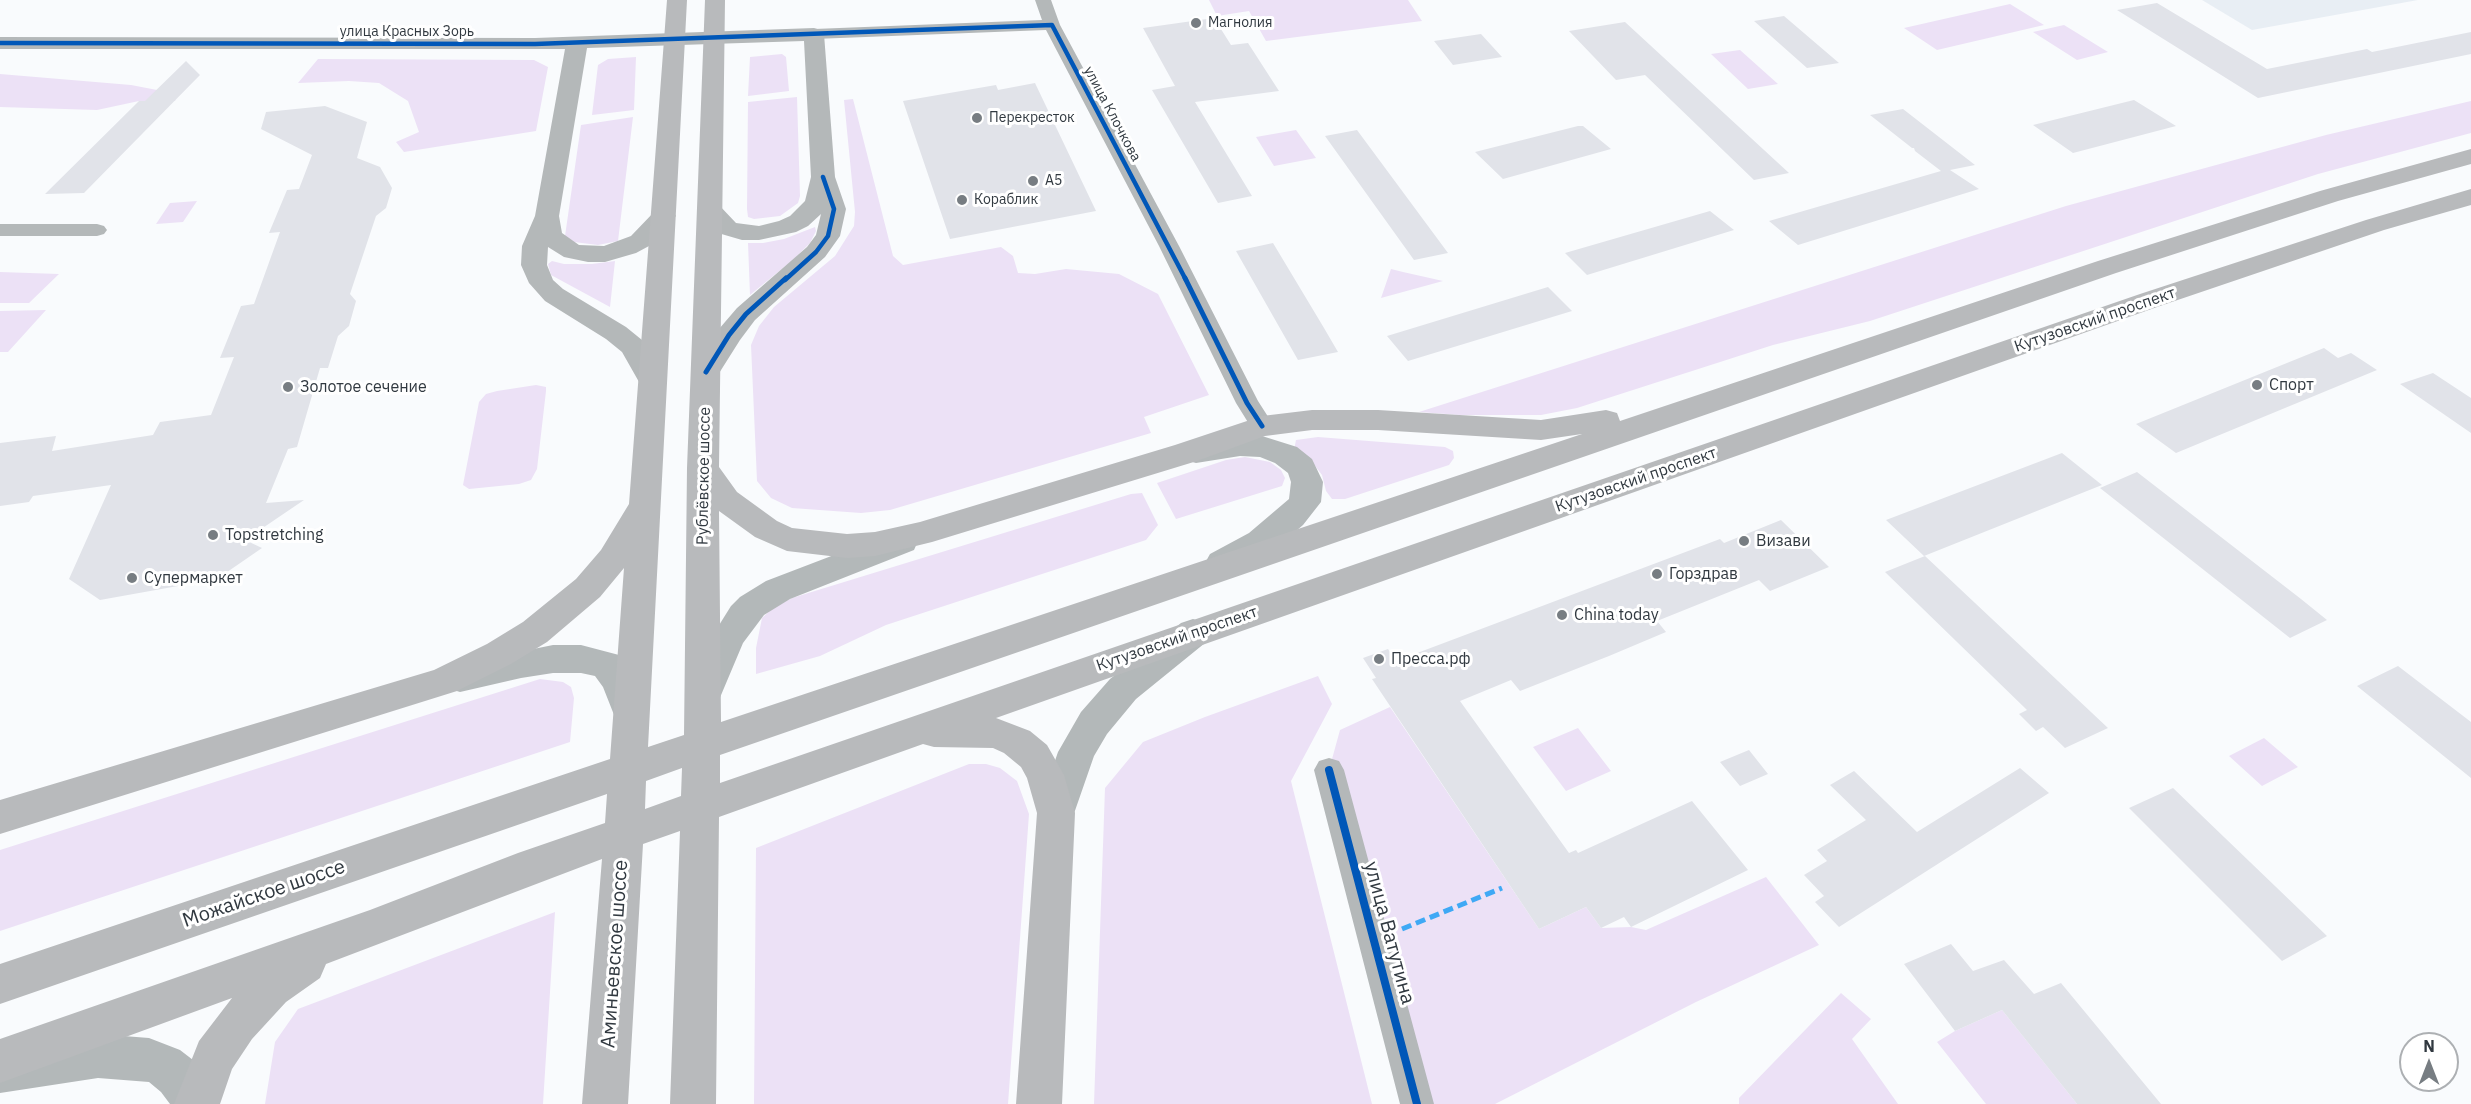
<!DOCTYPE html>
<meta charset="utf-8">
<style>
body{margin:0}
#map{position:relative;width:2471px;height:1104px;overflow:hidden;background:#f9fbfd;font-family:"IBM Plex Sans",sans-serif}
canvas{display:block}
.north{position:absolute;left:2399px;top:1032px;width:60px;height:60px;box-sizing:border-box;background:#fff;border:2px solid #adb0b3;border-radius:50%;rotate:0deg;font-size:16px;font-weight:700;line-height:24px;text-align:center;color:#313940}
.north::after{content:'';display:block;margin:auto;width:21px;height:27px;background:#777d82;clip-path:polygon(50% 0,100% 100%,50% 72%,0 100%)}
</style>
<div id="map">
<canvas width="2471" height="1104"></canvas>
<div class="north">N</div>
</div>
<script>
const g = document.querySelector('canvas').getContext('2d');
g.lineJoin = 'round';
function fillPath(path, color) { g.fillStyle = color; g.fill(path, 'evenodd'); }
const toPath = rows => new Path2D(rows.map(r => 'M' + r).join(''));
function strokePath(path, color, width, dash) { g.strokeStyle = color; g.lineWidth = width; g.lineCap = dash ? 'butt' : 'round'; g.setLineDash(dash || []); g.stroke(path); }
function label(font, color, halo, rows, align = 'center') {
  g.font = font + ' "IBM Plex Sans",sans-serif'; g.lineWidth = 6; g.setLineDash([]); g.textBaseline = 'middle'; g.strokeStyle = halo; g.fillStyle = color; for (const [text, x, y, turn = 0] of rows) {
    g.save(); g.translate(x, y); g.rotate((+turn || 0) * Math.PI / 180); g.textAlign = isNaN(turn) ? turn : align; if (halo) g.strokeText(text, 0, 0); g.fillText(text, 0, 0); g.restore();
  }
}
const built = toPath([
 [2202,0,2418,0,2252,30]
]);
const green = toPath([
 [1209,0,1408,0,1422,21,1266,41,1249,11,1217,16],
 [2010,4,2044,25,1937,50,1904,28],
 [2064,25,2108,52,2077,60,2033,32],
 [1740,50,1778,84,1748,89,1711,54],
 [782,54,786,57,789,91,748,96,750,57],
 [636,57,634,110,592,115,598,65,608,59],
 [318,59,534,60,548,67,536,131,404,152,396,142,419,132,408,101,379,83,349,81,298,83],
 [0,74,131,85,178,94,175,101,139,101,97,110,0,107],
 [797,97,800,196,798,203,780,216,754,219,748,217,747,209,748,102],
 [853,99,893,256,903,265,1001,247,1013,256,1018,273,1035,274,1066,269,1119,274,1158,294,1209,395,1144,417,1151,433,890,510,861,513,792,508,771,498,757,481,751,345,759,326,774,307,835,256,854,226,855,212,844,100],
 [2471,101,2471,133,2318,174,1870,321,1773,345,1577,408,1541,415,1460,415,1419,412,2066,206,2326,135],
 [633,117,618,241,598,245,574,242,565,236,581,125],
 [1296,130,1316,158,1274,166,1256,137],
 [197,201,183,222,156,224,170,203],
 [815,227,816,231,810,243,794,259,750,295,748,243,763,243,784,239],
 [552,261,564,264,592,264,615,261,610,307,551,275,548,264],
 [1391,269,1403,272,1443,281,1381,298],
 [0,272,59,274,29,303,0,303],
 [46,310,8,352,0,352,0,311],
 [536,385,546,387,546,391,537,469,531,480,519,484,469,489,463,485,479,402,486,394,497,391],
 [1318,437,1445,447,1453,451,1454,458,1449,465,1345,499,1332,499,1326,491,1322,475,1313,463,1294,450,1296,440],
 [1245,457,1270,462,1281,470,1285,478,1282,486,1176,519,1157,483,1226,460],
 [1142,493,1158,525,1146,540,886,625,820,656,756,674,756,648,762,618,775,606,792,598,1131,494],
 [1318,676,1332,704,1291,781,1372,1104,1094,1104,1105,788,1143,742,1205,717],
 [540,679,563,682,571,687,574,698,570,742,0,931,0,850],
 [1390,707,1539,929,1586,907,1601,928,1631,927,1646,930,1766,877,1819,945,1696,1002,1495,1104,1417,1104,1329,770,1340,730],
 [1578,728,1611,771,1566,791,1533,747],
 [2264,738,2298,767,2262,786,2229,756],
 [969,764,986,764,1000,768,1017,781,1029,814,1008,1104,754,1104,756,848],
 [555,912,543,1104,265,1104,275,1042,298,1009],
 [1841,993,1871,1019,1852,1039,1898,1104,1739,1104,1739,1098],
 [2002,1010,2077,1104,1986,1104,1937,1042,1955,1031]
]);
const building = toPath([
 [2157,3,2267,69,2367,49,2372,52,2471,32,2471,54,2258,98,2117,10],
 [1784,16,1839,63,1807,68,1754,21],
 [1214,18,1231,45,1248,43,1279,91,1195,102,1252,196,1218,203,1152,90,1175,86,1143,28],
 [1625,22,1789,173,1754,180,1645,75,1616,80,1569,31],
 [1481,34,1502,57,1453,65,1434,41],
 [186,61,200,75,84,193,45,194,139,101,145,101],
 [1035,83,1096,211,950,239,903,101,996,85,998,90],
 [2134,100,2176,126,2073,153,2033,125],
 [325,106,367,122,357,158,380,167,392,188,386,208,376,216,350,294,356,301,349,326,338,336,328,368,320,368,297,447,288,449,266,503,304,500,245,540,262,548,217,579,100,600,69,579,111,485,33,496,29,502,0,506,0,443,56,436,52,451,153,435,160,422,211,415,234,357,220,358,241,306,254,304,280,232,269,233,287,190,299,189,312,155,261,129,266,112],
 [1903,109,1975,165,1950,170,1979,189,1798,245,1769,221,1941,171,1915,151,1914,148,1912,148,1870,115],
 [1578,126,1583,126,1611,149,1503,179,1475,152],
 [1357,130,1448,253,1414,260,1325,136],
 [1710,211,1734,230,1587,275,1565,253],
 [1273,243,1324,328,1338,352,1298,360,1236,251],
 [1548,287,1572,311,1408,361,1387,336],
 [2324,348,2338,358,2351,353,2377,370,2176,453,2136,424],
 [2433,373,2471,398,2471,433,2400,384],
 [2062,453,2102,485,1924,556,1886,520],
 [2137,472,2301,599,2327,620,2290,638,2100,488],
 [1781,520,1829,567,1770,591,1759,580,1657,621,1666,632,1609,656,1520,691,1511,680,1460,701,1569,853,1576,850,1578,853,1692,801,1748,870,1631,927,1624,917,1601,928,1586,907,1539,929,1372,679,1376,678,1363,658,1388,649,1396,661,1720,539,1724,543],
 [1925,556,2108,728,2065,748,2043,727,2036,731,2019,714,2027,710,1885,572],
 [2398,666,2471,722,2471,778,2357,686],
 [1749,750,1768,774,1740,786,1720,762],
 [2020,768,2049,793,1839,927,1815,902,1824,896,1804,875,1827,861,1817,850,1866,820,1830,785,1854,771,1917,832],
 [2173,788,2327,936,2282,961,2129,808],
 [1951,944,1973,971,2004,960,2034,994,2061,983,2161,1104,2077,1104,2002,1010,1955,1031,1904,964]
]);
const minor = toPath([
 [1035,0,1051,0,1060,25,1179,246,1258,401,1274,426,1270,432,1262,434,1254,432,1236,403,1159,246,1046,30,814,39,806,34,814,29,1042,20,1035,0],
 [0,224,97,224,104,226,107,230,104,234,97,236,0,236,0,224],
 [1329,758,1339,761,1344,770,1434,1104,1400,1104,1314,770,1319,761,1329,758]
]);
const tertiary = toPath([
 [814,28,821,30,824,34,835,177,846,209,840,236,825,257,755,320,740,340,716,378,706,381,696,378,692,372,719,329,737,308,807,247,816,235,821,214,808,226,796,232,759,240,742,240,718,233,708,225,697,209,700,204,709,202,718,204,736,223,759,226,779,221,790,216,805,201,811,177,804,41,587,48,559,216,562,233,579,245,604,246,631,236,655,211,664,209,673,211,676,216,649,246,636,253,605,262,588,262,564,257,548,247,547,265,553,280,563,289,626,327,642,340,657,361,667,382,663,389,653,391,643,389,622,352,606,339,545,301,529,283,521,265,522,246,535,216,565,49,0,49,0,37,535,38,814,28]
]);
const secondary = toPath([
 [1240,434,1262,436,1297,447,1312,459,1323,482,1321,502,1303,525,1273,551,1234,572,1222,575,1210,572,1205,563,1210,554,1249,533,1289,499,1291,482,1288,473,1275,463,1260,457,1240,456,1196,463,1185,460,1181,452,1185,444,1240,434],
 [902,529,914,532,918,541,914,550,790,599,764,615,743,643,716,707,703,712,690,707,685,697,711,638,731,606,740,597,766,581,902,529],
 [1193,619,1205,623,1210,633,1205,643,1136,699,1107,734,1094,756,1070,825,1056,830,1042,825,1037,813,1058,752,1081,712,1110,679,1181,623,1193,619],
 [553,645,581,645,619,655,632,670,637,680,649,714,644,725,631,729,618,725,603,687,595,676,581,673,553,673,521,678,460,692,447,688,442,678,447,668,460,664,553,645],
 [98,1034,149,1038,180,1050,193,1060,202,1072,217,1104,170,1104,161,1092,149,1082,98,1078,0,1093,0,1049,98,1034]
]);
const primary = toPath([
 [667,0,687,0,648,747,684,735,687,468,705,0,725,0,719,467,737,492,777,521,792,528,847,534,875,532,920,522,1175,445,1262,416,1312,410,1378,410,1541,420,1606,410,1617,413,1620,421,2098,261,2320,191,2471,149,2471,164,2338,201,2116,273,720,755,720,783,2140,294,2366,220,2471,189,2471,205,2384,230,2160,306,996,718,1030,731,1047,745,1064,775,1075,813,1062,1104,1016,1104,1037,813,1027,778,1021,767,1004,753,993,748,934,747,923,744,719,817,716,1104,670,1104,680,831,643,844,628,1104,582,1104,602,859,326,964,320,978,286,1002,252,1039,232,1069,220,1104,174,1104,199,1041,232,998,0,1083,0,1039,370,910,518,853,605,823,607,794,0,1004,0,964,610,759,624,568,600,597,547,642,511,664,457,691,0,834,0,800,434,670,487,644,523,622,576,579,601,550,629,504,667,0],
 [1312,430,1378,430,1541,440,1582,434,721,722,719,511,755,537,787,551,847,558,875,556,932,542,1197,461,1265,436,1312,430],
 [682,768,681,796,645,809,646,781,682,768]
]);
const quiet = toPath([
 [1402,929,1502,888]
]);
const cyclewayFar2 = toPath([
 [0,43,535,44,1052,25,1186,280],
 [785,280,816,252,828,236,834,209,823,177]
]);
const cyclewayFar1 = toPath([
 [1185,278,1247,403,1262,426],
 [706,372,729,335,746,314,786,278]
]);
const cycleway = toPath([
 [1329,770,1417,1104]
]);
const markers = [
 [1196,23,6,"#777d82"],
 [977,118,6,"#777d82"],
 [1033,181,6,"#777d82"],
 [962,200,6,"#777d82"],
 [2257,385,6,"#777d82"],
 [288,387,6,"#777d82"],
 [213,535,6,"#777d82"],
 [1744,541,6,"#777d82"],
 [1657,574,6,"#777d82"],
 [132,578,6,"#777d82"],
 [1562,615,6,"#777d82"],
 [1379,659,6,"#777d82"]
];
const farPoinames = [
 ["Магнолия",1208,23],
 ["Перекресток",989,118],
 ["А5",1045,181],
 ["Кораблик",974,200]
];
const farStreetnames = [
 ["улица Красных Зорь",407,32],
 ["улица Клочкова",1112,114,62]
];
const streetNames = [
 ["Кутузовский проспект",2095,320,-19],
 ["Рублёвское шоссе",704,476,-89],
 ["Кутузовский проспект",1636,480,-19],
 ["Кутузовский проспект",1177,639,-19]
];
const poiNames = [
 ["Спорт",2269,385],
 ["Золотое сечение",300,387],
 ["Topstretching",225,535],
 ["Визави",1756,541],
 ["Горздрав",1669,574],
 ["Супермаркет",144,578],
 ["China today",1574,615],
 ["Пресса.рф",1391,659]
];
const nearStreetnames = [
 ["Можайское шоссе",264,894,-19],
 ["улица Ватутина",1389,933,75],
 ["Аминьевское шоссе",615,954,-86]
];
fillPath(built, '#e8eef4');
fillPath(green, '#ece1f6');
fillPath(building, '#e1e3e9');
fillPath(minor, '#b4b8b9');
fillPath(tertiary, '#b4b8b9');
fillPath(secondary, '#b3b8b9');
fillPath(primary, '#b8babc');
strokePath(quiet, '#3fa9f5', 5, [10, 5]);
strokePath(cyclewayFar2, '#0057b8', 4.5);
strokePath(cyclewayFar1, '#0057b8', 5);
strokePath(cycleway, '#0057b8', 8);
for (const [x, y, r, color] of markers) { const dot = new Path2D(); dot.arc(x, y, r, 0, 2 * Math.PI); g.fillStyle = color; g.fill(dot); strokePath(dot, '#fff', 2); }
label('14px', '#313940', '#fff', farPoinames, 'left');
label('14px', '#313940', '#fff', farStreetnames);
label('16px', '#313940', '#fff', streetNames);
label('16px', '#313940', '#fff', poiNames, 'left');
label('20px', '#313940', '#fff', nearStreetnames);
</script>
